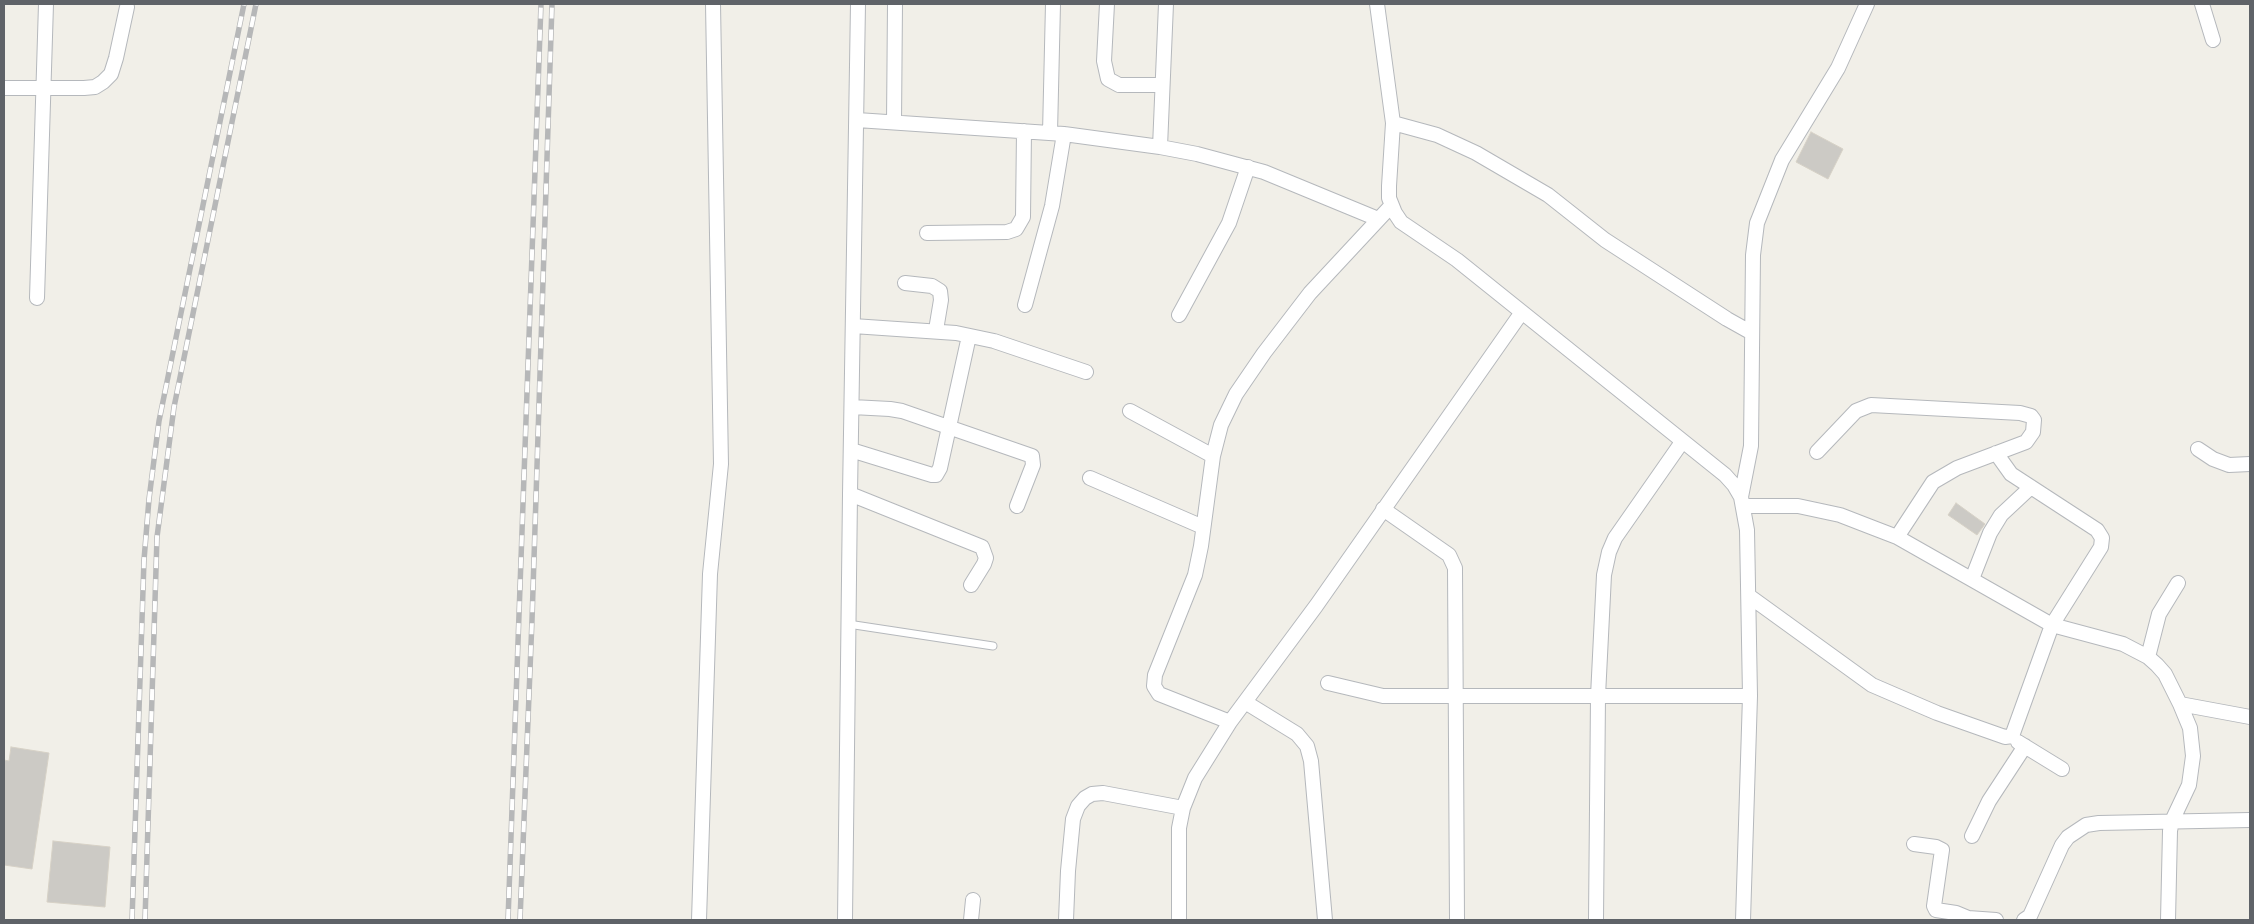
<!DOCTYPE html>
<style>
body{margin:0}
#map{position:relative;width:2254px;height:924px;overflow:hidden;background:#f1efe8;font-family:Karla,sans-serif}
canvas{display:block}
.frame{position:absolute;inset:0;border:5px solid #5f6368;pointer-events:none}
</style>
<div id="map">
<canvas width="2254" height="924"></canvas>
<div class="frame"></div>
</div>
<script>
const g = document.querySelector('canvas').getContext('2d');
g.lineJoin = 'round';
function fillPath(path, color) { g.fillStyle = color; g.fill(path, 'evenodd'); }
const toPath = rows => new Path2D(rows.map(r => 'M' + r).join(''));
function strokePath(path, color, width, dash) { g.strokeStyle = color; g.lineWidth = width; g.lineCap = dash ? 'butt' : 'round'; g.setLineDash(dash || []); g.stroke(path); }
const building = toPath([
 [1811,132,1843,149,1828,179,1796,162,1811,132],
 [1956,503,1985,524,1977,535,1948,515,1956,503],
 [11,747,49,753,32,869,4,865,4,760,9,761,11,747],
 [53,841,110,847,105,907,47,902,53,841]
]);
const lane = toPath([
 [848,624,993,646]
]);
const street = toPath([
 [1107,4,1104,61,1108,79,1119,85,1162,85],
 [1377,4,1393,123,1389,186,1389,198,1395,213,1401,222,1457,260,1725,475,1734,485,1741,497,1747,530,1750,696,1743,920],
 [2202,4,2213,40],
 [4,88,84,88,95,87,103,82,111,74,116,58,127,7],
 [857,120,1064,134,1160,147,1197,154,1264,172,1378,219],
 [894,122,895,4],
 [1393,123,1437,135,1476,153,1548,195,1605,240,1727,319,1752,333],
 [1050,133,1053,4],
 [1160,147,1166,4],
 [927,233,1007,232,1016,229,1023,217,1024,131],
 [905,283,932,286,940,291,941,300,936,330],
 [37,298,46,4],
 [1025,305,1052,206,1064,134],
 [1179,315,1229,223,1248,167],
 [853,326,956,333,994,341,1086,372],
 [852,407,890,409,902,411,1032,456,1033,465,1017,506],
 [1130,411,1213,456],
 [2198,449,2213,459,2229,465,2250,464],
 [851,450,932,475,936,475,940,468,969,336],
 [1817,452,1856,411,1871,405,2020,413,2031,416,2034,420,2033,432,2026,442,1957,468,1933,482,1897,537],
 [1090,478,1203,527],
 [850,494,982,547,986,558,984,564,971,585],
 [1741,497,1751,446,1753,255,1757,223,1782,160,1838,68,1867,4],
 [1744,506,1798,506,1840,515,1871,527,1897,537,2052,625,2123,644,2148,657,2157,665,2165,674,2180,704,2190,728,2193,756,2189,785,2172,821,2170,831,2168,920],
 [1383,509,1449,555,1455,568,1457,920],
 [1972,579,1990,533,2001,515,2031,487],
 [1749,596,1872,685,1937,713,2005,737,2012,736,2052,625,2101,547,2102,538,2097,530,2011,474,1996,453],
 [2148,657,2159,614,2178,583],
 [1328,683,1383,696,1750,696],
 [1245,702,1297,734,1307,746,1311,761,1325,920],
 [2180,704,2250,717],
 [1230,722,1159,694,1154,686,1155,675,1195,575,1201,546,1213,456,1221,425,1236,394,1264,353,1310,293,1391,206],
 [2018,742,2062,769],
 [1972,836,1989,801,2025,746],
 [1914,844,1936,847,1942,850,1934,906,1936,910,1956,913,1968,918,1996,920],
 [699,920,710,574,721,464,713,4],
 [845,920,850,494,858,4],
 [971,920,973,900],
 [1066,920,1068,871,1073,819,1078,806,1085,798,1092,794,1103,793,1183,808],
 [1179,920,1179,828,1183,808,1195,778,1230,722,1316,606,1522,312],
 [1596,920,1598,696,1604,575,1609,552,1615,538,1682,442],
 [2024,920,2030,916,2062,845,2068,837,2086,825,2099,823,2250,820]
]);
const rail = toPath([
 [132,920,144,560,149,499,159,421,244,4],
 [145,920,157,537,174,407,256,4],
 [508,920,541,4],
 [520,920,532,620,552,4]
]);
fillPath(building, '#cccac5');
strokePath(building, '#d6d1c6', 1);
strokePath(lane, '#b5b8bc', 9);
strokePath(street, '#b5b8bc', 16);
strokePath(lane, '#fff', 7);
strokePath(street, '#fff', 14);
strokePath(rail, '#b6b7b8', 5.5);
strokePath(rail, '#fff', 4, [11]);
</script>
